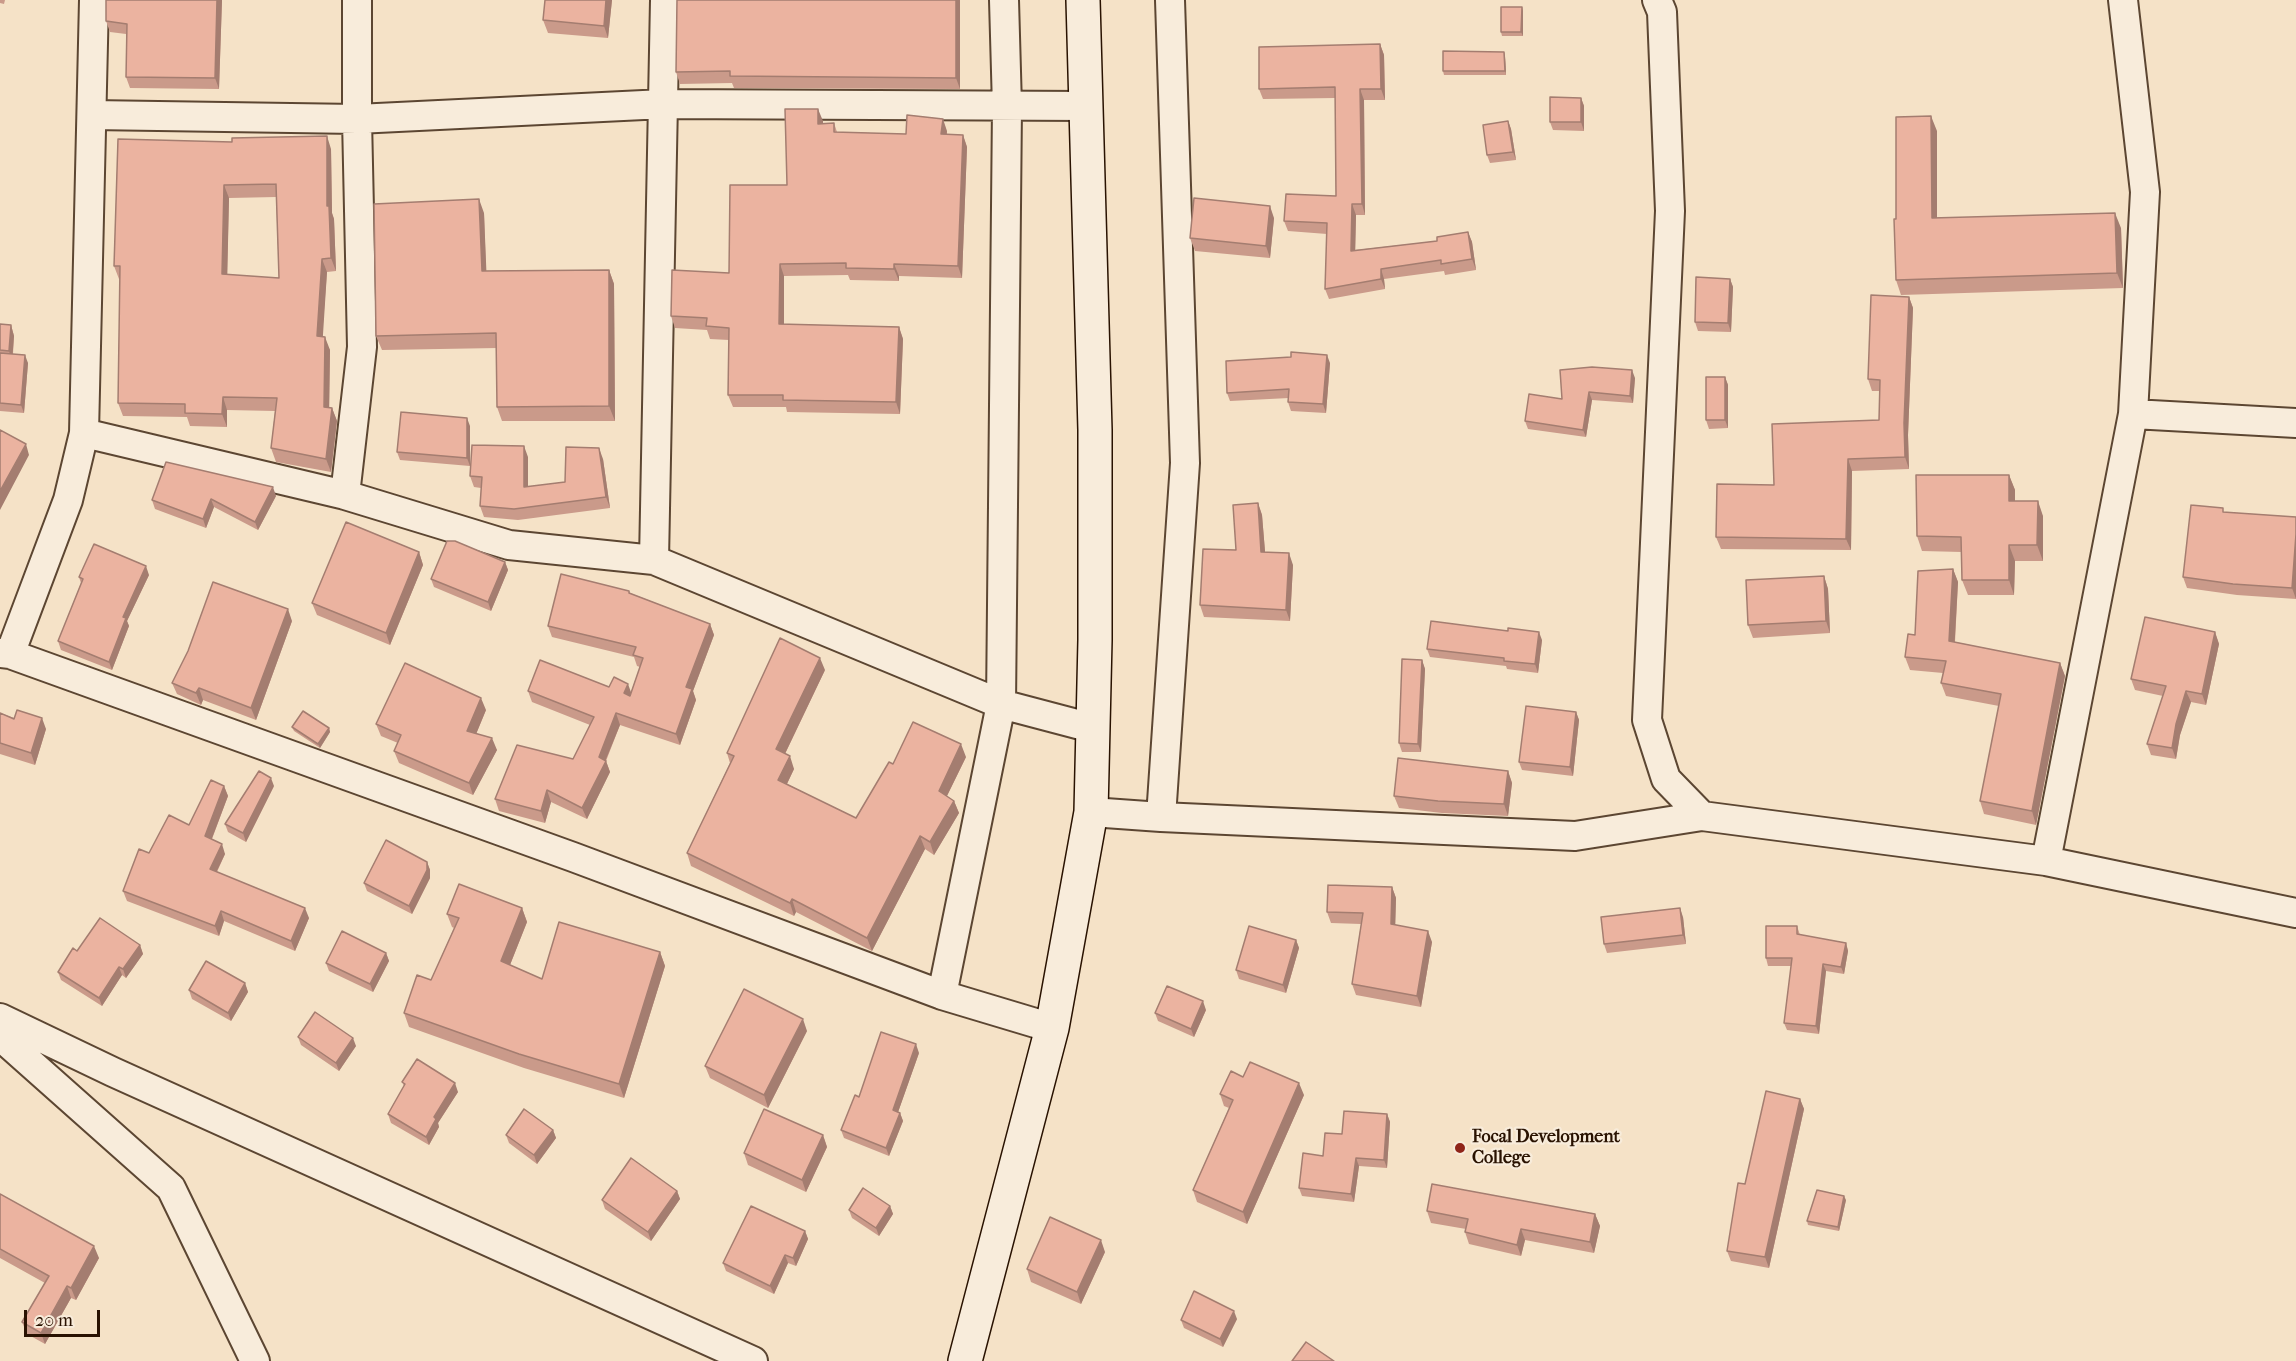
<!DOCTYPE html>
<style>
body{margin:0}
#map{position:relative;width:2296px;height:1361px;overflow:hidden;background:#f5e2c7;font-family:"IM FELL French Canon",serif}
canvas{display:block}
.scale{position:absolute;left:24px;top:1310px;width:76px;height:27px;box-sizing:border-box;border:3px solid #291201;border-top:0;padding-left:8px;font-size:18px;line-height:21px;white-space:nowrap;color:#291201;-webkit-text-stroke:4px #f8ecdb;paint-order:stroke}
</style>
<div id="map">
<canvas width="2296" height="1361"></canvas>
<div class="scale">20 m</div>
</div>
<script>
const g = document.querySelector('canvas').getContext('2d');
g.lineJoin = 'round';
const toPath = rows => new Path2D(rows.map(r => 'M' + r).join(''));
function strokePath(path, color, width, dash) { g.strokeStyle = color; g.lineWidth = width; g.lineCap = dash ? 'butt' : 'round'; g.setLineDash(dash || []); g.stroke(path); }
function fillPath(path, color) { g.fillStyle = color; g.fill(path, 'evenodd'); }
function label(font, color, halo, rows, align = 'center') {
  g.font = font + ' "IM FELL French Canon",serif'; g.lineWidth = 4.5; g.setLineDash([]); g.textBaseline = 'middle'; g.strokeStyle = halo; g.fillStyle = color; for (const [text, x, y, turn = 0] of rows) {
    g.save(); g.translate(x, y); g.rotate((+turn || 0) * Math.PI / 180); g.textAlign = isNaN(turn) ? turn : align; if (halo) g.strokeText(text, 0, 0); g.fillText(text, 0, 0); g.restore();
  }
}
const street = toPath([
 [1657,0,1662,12,1670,211,1647,720,1666,779,1702,816],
 [2123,0,2145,192,2133,414],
 [92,115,357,119,664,104,1087,106],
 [84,433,345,495,509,545,654,560,1001,704,1092,728],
 [345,495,362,347,357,119,357,0],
 [654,560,665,0],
 [0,653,10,654,573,857,942,995,1052,1028],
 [10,654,68,500,84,433,94,0],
 [1091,812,1161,817,1575,836,1702,816,2046,861,2296,913],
 [1161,817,1185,463,1170,0],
 [2046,861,2133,414,2296,423],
 [942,995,1001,704,1007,107,1004,0],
 [0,1018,113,1072,753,1361],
 [0,1036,171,1188,255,1361]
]);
const secondary = toPath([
 [965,1361,1052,1028,1091,812,1095,640,1095,430,1083,0]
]);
const wall = toPath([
 [0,0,5,0,4,4,0,3],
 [106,0,222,0,219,89,130,88,126,77,126,34,110,32,106,21],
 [545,0,612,0,608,38,548,33,543,20],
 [677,0,960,0,960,89,734,88,732,83,680,84,676,72],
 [1522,7,1523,11,1523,36,1502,36,1501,32],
 [1380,44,1384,55,1385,100,1364,100,1365,215,1356,215,1355,250,1437,241,1468,232,1472,242,1476,270,1445,275,1444,271,1384,279,1385,289,1329,299,1325,289,1327,234,1288,231,1284,221,1336,196,1335,98,1263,99,1259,89],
 [1504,52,1505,56,1506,75,1444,75,1443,71],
 [1581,98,1584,106,1584,131,1553,130,1550,122],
 [823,121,823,123,834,123,837,132,906,134,947,131,947,134,963,135,967,147,962,278,899,276,899,281,850,280,848,275,784,276,784,324,899,327,903,339,900,414,787,412,786,407,733,407,728,395,729,340,710,339,707,330,675,328,671,316,729,273,787,185],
 [1508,121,1511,129,1516,160,1490,163,1487,155],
 [1937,131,1937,218,2121,228,2123,288,1901,295,1896,280,1896,219],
 [118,139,331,149,332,213,334,219,336,271,327,272,322,337,330,350,329,407,332,408,337,421,331,472,276,462,271,448,275,411,227,410,227,427,190,426,187,417,123,416,118,403,120,279,119,279,114,266],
 [276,197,279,278,227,275,229,198],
 [484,213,486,271,609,270,614,284,615,421,502,421,497,407,497,348,382,350,376,336],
 [1274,218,1270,258,1195,251,1190,238],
 [1730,279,1733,287,1731,332,1698,331,1695,322],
 [1909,297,1913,308,1908,435,1909,469,1852,471,1851,550,1721,549,1716,537,1774,485,1879,420,1880,391,1872,391,1868,379],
 [0,324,11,325,14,336,13,354,28,363,24,413,0,411],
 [1330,363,1326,413,1291,411,1288,402,1289,398,1230,401,1227,393],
 [1725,377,1728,385,1728,428,1709,429,1706,420],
 [1635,378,1633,403,1592,400,1586,437,1528,429,1525,421,1562,399],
 [470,426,470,466,400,460,397,452],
 [528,457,528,487,565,482,603,459,610,508,518,520,484,517,480,506,481,488,474,487,470,476],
 [2009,475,2015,490,2015,501,2043,516,2043,561,2015,561,2014,595,1968,595,1962,580,1962,552,1922,551,1917,536],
 [276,496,258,530,214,507,206,528,155,509,152,500],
 [1258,503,1262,515,1265,552,1293,565,1290,621,1204,617,1200,605,1236,550],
 [2225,512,2296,517,2296,599,2237,595,2187,588,2183,577],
 [419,552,423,565,390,645,317,615,312,603],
 [505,562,508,570,491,611,434,587,431,579],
 [1953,569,1958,582,1955,642,2060,663,2065,676,2036,825,1984,814,1980,801,1999,706,1946,696,1941,683,1943,673,1910,670,1905,657,1915,635],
 [149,575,127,621,129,626,112,670,61,650,58,641,81,583,79,577],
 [1824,576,1828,589,1830,633,1753,638,1748,625],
 [629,591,630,593,710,624,714,635,693,691,696,700,680,745,620,725,606,761,610,772,587,819,551,802,545,823,499,811,495,799,573,759,590,725,532,702,528,691,609,687,631,692,640,667,637,666,634,657,552,637,548,626],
 [292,621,256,720,203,700,201,705,177,694,172,683],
 [2215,632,2219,644,2206,705,2191,702,2180,735,2176,759,2151,755,2147,744,2163,696,2135,690,2131,679],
 [1542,640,1538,673,1507,669,1506,666,1430,657,1427,649],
 [1422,660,1425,669,1421,752,1402,752,1399,743],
 [825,670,785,754,794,769,787,784,856,818,893,764,966,757,947,796,954,801,959,813,934,855,925,849,872,951,796,912,794,916,691,866,687,853,730,763,727,753],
 [486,710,476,734,497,750,473,795,399,763,394,751,398,743,381,736,376,724],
 [1576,712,1579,720,1573,776,1522,770,1519,762],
 [0,713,46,729,35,765,0,754],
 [292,727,329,728,330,732,320,748,294,731],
 [1508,771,1512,783,1508,816,1442,813,1399,808,1394,796],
 [224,786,228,796,212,839,225,854,217,872,309,918,295,951,224,921,219,936,127,901,123,891,149,853,189,825],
 [274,786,246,842,228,832,225,824],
 [427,862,430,870,430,878,412,914,367,891,364,883],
 [1392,887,1396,898,1395,925,1432,942,1421,1007,1356,995,1352,984,1361,924,1331,923,1327,912],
 [522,908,527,922,510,965,542,979,660,952,665,966,624,1098,524,1068,409,1027,404,1013,431,980,454,928,452,927,447,914],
 [1683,917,1686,944,1607,953,1604,944],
 [1797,926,1800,935,1846,943,1848,951,1844,974,1826,971,1819,1034,1787,1030,1784,1023,1791,966,1768,966,1766,958],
 [1296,940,1299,948,1286,993,1239,979,1236,970],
 [140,945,143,954,126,978,122,975,102,1006,61,980,58,972,77,951],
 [386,953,389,961,373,992,329,971,326,963],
 [245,983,248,992,231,1021,192,999,189,990],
 [1206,1010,1194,1037,1158,1021,1155,1013],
 [807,1031,768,1108,710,1078,705,1066],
 [298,1037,356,1046,339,1071,301,1045],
 [919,1053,898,1112,900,1113,903,1121,889,1156,844,1138,841,1130,859,1097],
 [1243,1077,1304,1095,1247,1224,1197,1202,1193,1190,1229,1108,1224,1106,1220,1094],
 [402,1082,458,1092,438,1123,439,1127,429,1145,391,1123,388,1114,404,1086],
 [1800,1099,1804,1109,1769,1268,1731,1261,1727,1251,1745,1184],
 [1387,1114,1390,1122,1387,1168,1359,1166,1354,1202,1302,1196,1299,1188,1323,1156,1342,1134],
 [553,1130,556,1138,537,1164,509,1143,506,1135],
 [823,1135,827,1147,806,1192,748,1165,744,1153],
 [677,1191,680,1199,651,1241,605,1209,602,1200],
 [0,1194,99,1258,76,1300,71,1298,45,1344,27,1334,22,1322,45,1283,0,1258],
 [1846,1200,1839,1231,1808,1225,1807,1221],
 [890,1206,893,1214,879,1236,852,1218,849,1210],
 [1427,1211,1595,1214,1600,1226,1594,1253,1525,1240,1521,1256,1469,1244,1465,1232,1466,1229,1431,1223],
 [805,1231,808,1239,796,1266,788,1263,774,1294,726,1271,723,1263],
 [1105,1252,1081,1304,1031,1282,1027,1269],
 [1237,1319,1223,1347,1184,1328,1181,1320]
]);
const shadedWall = toPath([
 [217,0,222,0,219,89,215,78],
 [606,0,612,0,608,38,604,26],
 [956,0,960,0,960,89,956,78],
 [1522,7,1523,11,1523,36,1521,32],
 [1380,44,1384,55,1385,100,1381,89],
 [1504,52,1505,56,1506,75,1505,71],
 [1360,89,1364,100,1365,215,1362,204],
 [1581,98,1584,106,1584,131,1581,122],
 [818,109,823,121,823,136,818,124],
 [1931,116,1937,131,1937,233,1932,218],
 [943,119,947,131,945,146,941,134],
 [1508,121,1511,129,1516,160,1513,152],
 [963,135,967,147,962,278,958,266],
 [327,136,331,149,332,213,334,219,336,271,331,258,327,206],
 [224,185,229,198,227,288,222,274],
 [479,199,484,213,487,286,482,271],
 [1352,204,1356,215,1355,261,1351,251],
 [1270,206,1274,218,1270,258,1266,246],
 [2115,213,2121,228,2123,288,2117,273],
 [1468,232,1472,242,1476,270,1472,259],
 [322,259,327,272,322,350,317,336],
 [780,264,784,276,784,336,779,324],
 [894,264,899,276,899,281,894,269],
 [1381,269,1384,279,1385,289,1381,279],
 [609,270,614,284,615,421,609,406],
 [1730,279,1733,287,1731,332,1728,323],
 [1909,297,1913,308,1908,435,1909,469,1905,457,1904,423],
 [11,325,14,336,12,362,9,351],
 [899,327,903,339,900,414,896,402],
 [325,337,330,350,329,420,324,407],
 [25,355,28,363,24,413,21,405],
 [1327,355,1330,363,1326,413,1323,404],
 [1632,370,1635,378,1633,403,1630,396],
 [1725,377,1728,385,1728,428,1725,420],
 [1589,392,1592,400,1586,437,1583,430],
 [223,397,227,410,227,427,222,414],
 [332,408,337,421,331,472,326,459],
 [467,418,470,426,470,466,467,458],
 [26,444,29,455,0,510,0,491],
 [524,446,528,457,528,498,524,487],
 [599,448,603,459,610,508,606,497],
 [1848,459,1852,471,1851,550,1846,539],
 [2009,475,2015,490,2015,516,2009,501],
 [273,487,276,496,258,530,255,522],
 [211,499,214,507,206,528,203,519],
 [2038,501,2043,516,2043,561,2037,545],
 [1258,503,1262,515,1266,563,1261,552],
 [2296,534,2296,599,2292,588],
 [2009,545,2015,561,2014,595,2009,580],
 [419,552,423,565,390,645,386,633],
 [1289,553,1293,565,1290,621,1286,610],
 [505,562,508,570,491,611,488,602],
 [146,566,149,575,127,621,129,626,112,670,109,662,123,617],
 [1953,569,1958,582,1954,654,1949,641],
 [1824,576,1828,589,1830,633,1826,621],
 [288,609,292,621,256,720,251,708],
 [710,624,714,635,693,691,696,700,680,745,676,734,686,687],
 [1539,632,1542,640,1538,673,1535,664],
 [2215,632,2219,644,2206,705,2202,694],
 [820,658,825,670,781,762,776,749],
 [1422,660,1425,669,1421,752,1418,744],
 [2060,663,2065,676,2036,825,2032,811],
 [628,684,632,695,628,705,624,693],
 [199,688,203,700,201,705,196,693],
 [2186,691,2191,702,2180,735,2176,759,2172,748,2176,724],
 [481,698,486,710,472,744,467,731],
 [1576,712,1579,720,1573,776,1570,767],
 [616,713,620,725,604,764,606,761,610,772,587,819,582,808,599,757],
 [42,718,46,729,35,765,31,753],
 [329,728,330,732,320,748,318,744],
 [492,738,497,750,473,795,469,783],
 [961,744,966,757,943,804,939,791],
 [790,756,794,769,783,792,778,780],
 [1508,771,1512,783,1508,816,1504,804],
 [271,778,274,786,246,842,243,833],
 [224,786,228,796,209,846,205,836],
 [547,790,551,802,545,823,541,811],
 [954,801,959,813,934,855,930,842],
 [920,836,925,849,872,951,867,938],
 [222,844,225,854,213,879,210,869],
 [427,862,430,870,430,878,412,914,409,906],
 [1392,887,1396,898,1395,935,1391,924],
 [792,899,796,912,794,916,790,903],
 [305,908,309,918,295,951,291,941],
 [522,908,527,922,506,975,501,961],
 [1680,908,1683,917,1686,944,1683,935],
 [221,911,224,921,219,936,215,926],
 [1428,931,1432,942,1421,1007,1417,996],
 [1296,940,1299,948,1286,993,1283,985],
 [1846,943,1848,951,1844,974,1841,967],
 [140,945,143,954,126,978,123,969],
 [660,952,665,966,624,1098,619,1084],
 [386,953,389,961,373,992,370,984],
 [1823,964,1826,971,1819,1034,1816,1026],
 [119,967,122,975,102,1006,99,998],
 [245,983,248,992,231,1021,228,1013],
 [1203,1001,1206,1010,1194,1037,1191,1029],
 [803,1019,807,1031,768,1108,764,1095],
 [353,1038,356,1046,339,1071,336,1063],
 [916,1044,919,1053,896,1118,893,1110],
 [455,1083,458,1092,438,1123,439,1127,429,1145,426,1137,434,1117],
 [1299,1083,1304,1095,1247,1224,1243,1212],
 [1800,1099,1804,1109,1769,1268,1765,1257],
 [900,1113,903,1121,889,1156,886,1148],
 [1387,1114,1390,1122,1387,1168,1384,1160],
 [553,1130,556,1138,537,1164,534,1155],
 [823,1135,827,1147,806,1192,802,1180],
 [1356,1158,1359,1166,1354,1202,1351,1194],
 [677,1191,680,1199,651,1241,648,1232],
 [1844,1196,1846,1200,1839,1231,1838,1227],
 [890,1206,893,1214,879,1236,876,1228],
 [1595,1214,1600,1226,1594,1253,1590,1242],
 [1521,1229,1525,1240,1521,1256,1517,1245],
 [805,1231,808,1239,796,1266,793,1258],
 [1101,1240,1105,1252,1081,1304,1077,1292],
 [94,1246,99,1258,76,1300,71,1288],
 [785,1255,788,1263,774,1294,770,1286],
 [67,1286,71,1298,45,1344,41,1333],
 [1234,1311,1237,1319,1223,1347,1220,1339]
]);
const building = toPath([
 [106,0,217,0,215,78,126,77,127,24,106,21,106,0],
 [545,0,606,0,604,26,543,20,545,0],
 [677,0,956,0,956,78,730,76,730,71,676,72,677,0],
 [1501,7,1522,7,1521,32,1501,32,1501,7],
 [1380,44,1381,89,1360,89,1362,204,1352,204,1351,251,1437,241,1437,237,1468,232,1472,259,1441,264,1441,260,1381,269,1381,279,1325,289,1327,223,1284,221,1286,194,1336,196,1335,87,1259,89,1259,47,1380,44],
 [1443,51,1504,52,1505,71,1443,71,1443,51],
 [1550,97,1581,98,1581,122,1550,122,1550,97],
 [785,109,818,109,818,124,834,123,834,132,906,134,907,115,943,119,941,134,963,135,958,266,894,264,894,269,846,268,846,263,780,264,779,324,899,327,896,402,783,400,783,395,728,395,729,328,706,326,707,318,671,316,672,270,729,273,730,185,787,185,785,109],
 [1931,116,1932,218,2115,213,2117,273,1896,280,1894,219,1896,219,1896,117,1931,116],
 [1508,121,1513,152,1487,155,1483,125,1508,121],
 [327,136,327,206,329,206,331,258,322,259,317,336,325,337,324,407,332,408,326,459,271,448,277,398,223,397,222,414,185,413,185,404,118,403,120,266,114,266,118,139,232,142,232,138,327,136],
 [276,184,279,278,222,274,224,185,276,184],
 [1194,198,1270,206,1266,246,1190,238,1194,198],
 [479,199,482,271,609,270,609,406,497,407,496,333,376,336,374,204,479,199],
 [1696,277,1730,279,1728,323,1695,322,1696,277],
 [1871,295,1909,297,1904,423,1905,457,1848,459,1846,539,1716,537,1717,484,1774,485,1772,424,1879,420,1880,380,1868,379,1871,295],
 [0,324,11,325,9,351,0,350,0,324],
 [1291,352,1327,355,1323,404,1288,402,1289,389,1227,393,1226,361,1291,357,1291,352],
 [0,353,25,355,21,405,0,403,0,353],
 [1592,367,1632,370,1630,396,1589,392,1583,430,1525,421,1529,394,1562,399,1560,370,1592,367],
 [1706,377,1725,377,1725,420,1706,420,1706,377],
 [401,412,467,418,467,458,397,452,401,412],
 [0,430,26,444,0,491,0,430],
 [472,445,524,446,524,487,565,482,566,447,599,448,606,497,514,509,480,506,482,477,470,476,472,445],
 [166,462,273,487,255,522,211,499,203,519,152,500,166,462],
 [1916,475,2009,475,2009,501,2038,501,2037,545,2009,545,2009,580,1962,580,1961,537,1917,536,1916,475],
 [1258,503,1261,552,1289,553,1286,610,1200,605,1203,549,1236,550,1233,505,1258,503],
 [2191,505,2223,508,2223,512,2296,517,2296,534,2292,588,2233,584,2183,577,2191,505],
 [346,522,419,552,386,633,312,603,346,522],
 [447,541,455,541,505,562,488,602,431,579,447,541],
 [94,544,146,566,123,617,126,618,109,662,58,641,83,579,79,577,94,544],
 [1953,569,1949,641,2060,663,2032,811,1980,801,2001,694,1941,683,1946,661,1905,657,1908,634,1915,635,1918,571,1953,569],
 [561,574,629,591,629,593,710,624,686,687,692,689,676,734,616,713,599,757,606,761,582,808,547,790,541,811,495,799,517,745,573,759,594,717,528,691,540,660,609,687,614,677,628,684,624,693,630,696,643,658,633,655,636,647,548,626,561,574],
 [1824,576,1826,621,1748,625,1746,580,1824,576],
 [213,582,288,609,251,708,199,688,196,693,172,683,188,651,213,582],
 [2145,617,2215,632,2202,694,2186,691,2176,724,2172,748,2147,744,2166,686,2131,679,2145,617],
 [1431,621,1508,631,1508,628,1539,632,1535,664,1504,661,1504,658,1427,649,1431,621],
 [780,638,820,658,776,749,790,756,778,780,856,818,889,762,893,764,913,722,961,744,939,791,954,801,930,842,920,836,867,938,792,899,790,903,687,853,734,756,727,753,780,638],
 [1402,659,1422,660,1418,744,1399,743,1402,659],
 [405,663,481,698,467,731,492,738,469,783,394,751,401,735,376,724,405,663],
 [1526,706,1576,712,1570,767,1519,762,1526,706],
 [17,710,42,718,31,753,0,743,0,713,14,719,17,710],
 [303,711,329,728,318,744,292,727,303,711],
 [1398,758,1508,771,1504,804,1438,801,1394,796,1398,758],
 [259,771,271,778,243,833,225,824,259,771],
 [211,780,224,786,205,836,222,844,210,869,305,908,291,941,221,911,215,926,123,891,139,849,149,853,169,815,189,825,211,780],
 [386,840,427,862,427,870,409,906,364,883,386,840],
 [459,884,522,908,501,961,542,979,559,922,660,952,619,1084,519,1054,404,1013,417,975,431,980,459,918,447,914,459,884],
 [1328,885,1392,887,1391,924,1428,931,1417,996,1352,984,1363,913,1327,912,1328,885],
 [1680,908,1683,935,1604,944,1601,917,1680,908],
 [100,918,140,945,123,969,119,967,99,998,58,972,73,948,77,951,100,918],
 [1249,926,1296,940,1283,985,1236,970,1249,926],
 [1766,926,1797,926,1797,934,1846,943,1841,967,1823,964,1816,1026,1784,1023,1792,958,1766,958,1766,926],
 [342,931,386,953,370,984,326,963,342,931],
 [206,961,245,983,228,1013,189,990,206,961],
 [1167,986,1203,1001,1191,1029,1155,1013,1167,986],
 [744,989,803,1019,764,1095,705,1066,744,989],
 [315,1012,353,1038,336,1063,298,1037,315,1012],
 [881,1032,916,1044,893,1110,900,1113,886,1148,841,1130,855,1095,859,1097,881,1032],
 [417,1059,455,1083,434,1117,436,1119,426,1137,388,1114,405,1084,402,1082,417,1059],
 [1250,1062,1299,1083,1243,1212,1193,1190,1233,1100,1220,1094,1231,1071,1243,1077,1250,1062],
 [1766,1091,1800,1099,1765,1257,1727,1251,1738,1183,1745,1184,1766,1091],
 [524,1109,553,1130,534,1155,506,1135,524,1109],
 [764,1109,823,1135,802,1180,744,1153,764,1109],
 [1344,1111,1387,1114,1384,1160,1356,1158,1351,1194,1299,1188,1303,1153,1323,1156,1325,1133,1342,1134,1344,1111],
 [631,1158,677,1191,648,1232,602,1200,631,1158],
 [1432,1184,1595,1214,1590,1242,1521,1229,1517,1245,1465,1232,1468,1219,1427,1211,1432,1184],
 [863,1188,890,1206,876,1228,849,1210,863,1188],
 [1817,1190,1844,1196,1838,1227,1807,1221,1817,1190],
 [0,1194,94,1246,71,1288,67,1286,41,1333,22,1322,49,1276,0,1249,0,1194],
 [751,1206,805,1231,793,1258,785,1255,770,1286,723,1263,751,1206],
 [1050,1217,1101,1240,1077,1292,1027,1269,1050,1217],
 [1194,1291,1234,1311,1220,1339,1181,1320,1194,1291],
 [1306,1342,1334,1361,1292,1361,1306,1342]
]);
const markers = [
 [1460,1148,6,"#8f2418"]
];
const poiNames = [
 ["Focal Development",1472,1138],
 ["College",1472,1159]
];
strokePath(street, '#5c4632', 32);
strokePath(secondary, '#291201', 36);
strokePath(street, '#f8ecdb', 28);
strokePath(secondary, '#f8ecdb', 33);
fillPath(wall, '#ca9a8a');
fillPath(shadedWall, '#a47d70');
fillPath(building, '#ebb3a0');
strokePath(building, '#a47d70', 1.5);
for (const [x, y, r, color] of markers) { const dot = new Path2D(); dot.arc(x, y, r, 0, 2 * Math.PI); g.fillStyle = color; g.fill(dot); strokePath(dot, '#f8ecdb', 2); }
label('bold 18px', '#291201', '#f8ecdb', poiNames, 'left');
</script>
